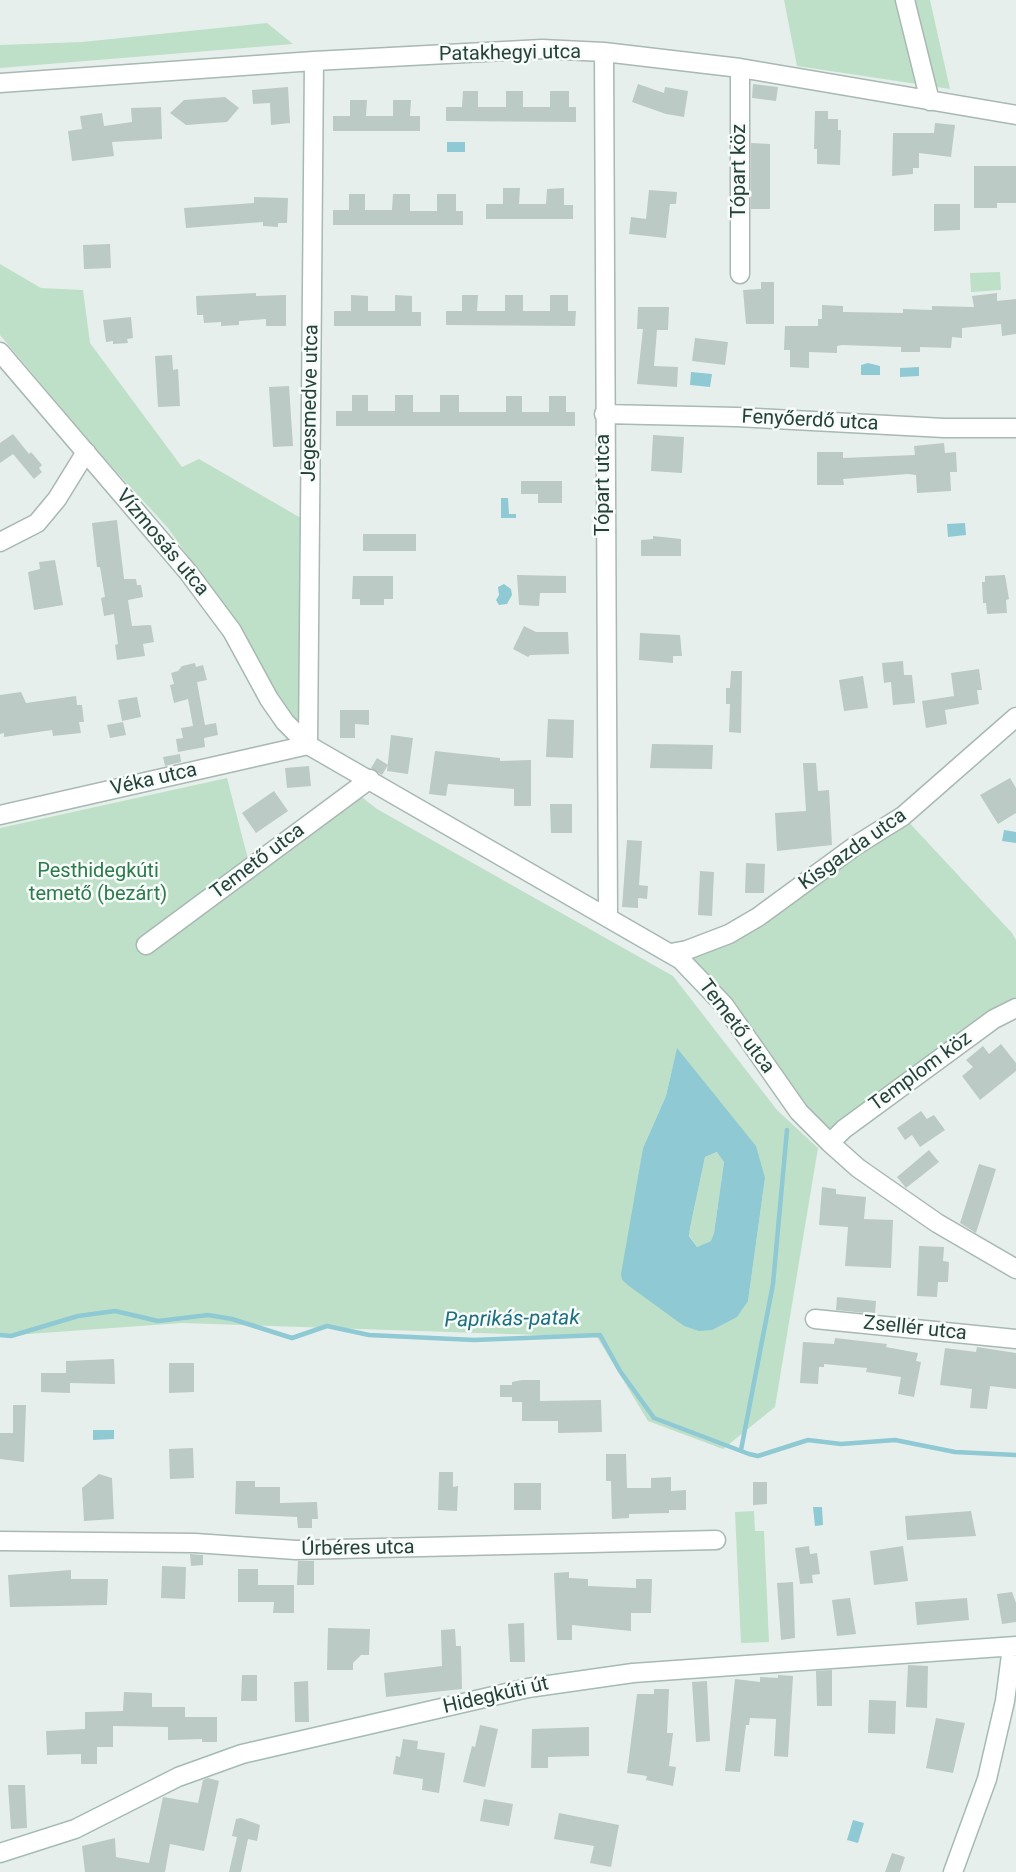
<!DOCTYPE html>
<meta charset="utf-8">
<style>
body{margin:0}
canvas{display:block;background:#e6efeb}
</style>
<canvas width="1016" height="1872"></canvas>
<script>
const g = document.querySelector('canvas').getContext('2d');
g.lineJoin = 'round';
function fillPath(path, color) { g.fillStyle = color; g.fill(path, 'evenodd'); }
const toPath = rows => new Path2D(rows.map(r => 'M' + r).join(''));
function strokePath(path, color, width, dash) { g.strokeStyle = color; g.lineWidth = width; g.lineCap = dash ? 'butt' : 'round'; g.setLineDash(dash || []); g.stroke(path); }
function label(font, color, halo, rows, align = 'center') {
  g.font = font + ' Roboto,sans-serif'; g.lineWidth = 5; g.setLineDash([]); g.textBaseline = 'middle'; g.strokeStyle = halo; g.fillStyle = color; for (const [text, x, y, turn = 0] of rows) {
    g.save(); g.translate(x, y); g.rotate((+turn || 0) * Math.PI / 180); g.textAlign = isNaN(turn) ? turn : align; if (halo) g.strokeText(text, 0, 0); g.fillText(text, 0, 0); g.restore();
  }
}
const green = toPath([
 [784,0,930,0,950,89,797,66],
 [267,23,293,44,0,68,0,45,82,42],
 [0,264,41,288,83,290,90,343,182,467,199,459,306,521,311,730,296,732,237,626,168,528,102,456,0,335],
 [1000,272,1001,290,971,292,970,273],
 [227,778,248,859,349,787,377,809,673,976,777,1110,818,1148,775,1407,723,1449,648,1421,597,1337,182,1323,0,1336,0,828],
 [677,1049,765,1178,748,1301,645,1297,622,1280,643,1148,666,1096],
 [903,816,1012,933,1016,940,1016,1008,830,1143,702,981,687,950,729,934],
 [718,1152,724,1162,714,1233,711,1241,697,1247,689,1235,690,1228,705,1157],
 [754,1511,755,1531,764,1531,769,1642,741,1643,735,1512]
]);
const water = toPath([
 [447,142,465,142,465,152,447,152],
 [868,363,880,366,880,375,861,375,861,365],
 [919,367,919,376,900,377,900,368],
 [691,372,712,374,710,387,690,385],
 [501,498,508,498,509,514,516,514,516,518,501,518],
 [965,523,966,535,948,537,947,524],
 [504,584,511,589,512,595,507,604,499,605,496,600,499,595,498,587],
 [1004,830,1016,832,1016,843,1002,841],
 [677,1048,756,1146,765,1178,748,1301,737,1317,712,1330,699,1331,684,1326,629,1286,622,1280,621,1274,643,1148,666,1096],
 [717,1152,724,1162,714,1233,711,1241,697,1247,689,1236,690,1228,705,1157],
 [93,1430,114,1430,114,1439,93,1440],
 [813,1507,822,1507,823,1525,815,1526],
 [853,1820,864,1823,858,1843,847,1840]
]);
const stream = toPath([
 [0,1335,11,1336,78,1316,115,1311,158,1321,208,1315,232,1319,292,1338,327,1326,369,1335,474,1340,600,1335,620,1371,654,1418,749,1454,758,1456,808,1440,841,1444,895,1440,955,1452,1016,1455],
 [741,1450,773,1284,787,1130]
]);
const building = toPath([
 [638,84,664,93,665,87,688,91,684,117,666,114,632,102],
 [753,84,778,87,776,101,752,98],
 [288,87,290,123,271,125,270,103,253,104,252,90],
 [463,91,478,91,478,107,506,107,506,91,523,91,523,107,550,107,550,91,569,91,569,107,576,107,576,122,446,121,446,107,462,107],
 [225,97,239,108,227,122,186,125,170,113,184,100],
 [350,100,367,100,366,116,393,116,393,100,411,100,410,116,420,116,420,131,333,131,333,116,350,116],
 [161,107,162,139,112,142,114,156,72,161,68,131,82,129,80,116,102,113,104,126,132,122,131,108],
 [815,111,828,111,828,119,838,119,838,130,841,130,840,165,817,164,817,149,814,149],
 [935,123,955,125,951,157,919,153,919,168,913,168,913,174,892,176,893,133,934,133],
 [751,143,770,144,770,209,751,209],
 [974,166,1016,166,1016,203,997,203,997,208,974,208],
 [503,188,520,188,519,204,546,204,547,189,564,188,564,205,573,205,573,219,486,219,486,204,503,204],
 [649,190,677,192,676,204,670,204,666,238,629,234,631,217,646,219],
 [349,194,365,194,365,210,392,210,393,194,410,194,410,211,437,211,437,194,456,194,456,211,463,211,463,225,333,225,333,210,349,210],
 [254,197,288,198,287,223,278,223,278,227,263,226,263,222,186,228,184,208,254,203],
 [934,204,960,204,960,230,934,231],
 [110,244,111,268,84,269,83,245],
 [761,282,774,282,774,324,746,324,743,290,761,289],
 [256,293,256,296,286,295,286,326,266,326,266,319,239,321,239,325,221,326,221,322,204,323,203,315,197,315,196,296],
 [997,293,997,301,1016,299,1016,334,1002,336,1001,324,962,328,962,338,952,337,951,348,920,347,920,352,901,352,901,347,842,345,837,346,837,353,809,352,809,368,790,367,790,350,784,350,785,326,818,326,818,319,822,319,822,305,843,306,843,312,903,313,903,309,932,310,932,306,974,307,972,296],
 [351,295,368,296,368,311,395,311,395,295,412,296,412,312,421,312,421,326,334,326,334,311,351,311],
 [462,295,478,295,477,311,505,311,505,295,523,295,523,311,550,311,550,295,568,295,568,311,576,311,575,326,446,325,446,311,462,311],
 [638,307,669,307,668,330,657,330,654,366,678,367,677,387,637,384,643,329,637,329],
 [131,317,133,338,127,339,128,343,113,344,113,341,106,342,103,320],
 [695,338,728,342,725,365,692,361],
 [172,355,173,370,178,369,180,406,158,407,155,356],
 [289,386,293,446,273,447,269,387],
 [352,395,368,395,368,411,395,411,395,395,413,395,413,412,440,412,440,395,459,395,459,412,506,412,506,396,522,396,522,412,549,412,549,396,566,396,566,412,575,412,575,426,336,426,336,411,352,411],
 [13,434,29,454,31,452,42,465,39,468,42,472,34,479,13,454,0,463,0,443],
 [653,435,684,437,682,473,651,471],
 [944,443,945,453,956,452,957,472,950,472,951,491,917,493,916,475,908,474,843,479,844,485,817,485,817,452,843,452,843,458,915,455,914,446],
 [521,481,562,481,562,503,538,503,538,494,521,494],
 [117,520,124,579,136,579,137,585,141,585,143,597,128,600,132,626,151,625,154,642,143,644,145,656,117,660,115,645,118,644,114,614,104,616,101,598,105,597,100,567,97,567,92,523],
 [363,534,416,534,416,551,363,551],
 [653,536,681,539,681,556,641,556,641,540,653,539],
 [55,560,63,605,34,610,28,572,40,569,39,562],
 [517,575,566,576,566,593,540,593,539,606,519,605],
 [1005,575,1009,599,1006,600,1007,613,987,614,986,603,983,603,982,582,985,582,985,576],
 [353,576,393,576,393,599,384,599,384,605,360,605,360,599,352,599],
 [524,626,536,632,568,632,569,654,530,655,528,657,513,649],
 [640,633,680,635,682,656,673,656,673,663,639,660],
 [903,661,904,675,912,675,915,703,893,705,891,682,884,683,882,663],
 [195,663,196,667,203,665,207,680,197,682,205,725,216,723,218,735,204,738,205,747,178,752,176,739,183,738,181,728,193,726,188,699,174,703,170,685,174,684,171,673,178,671,182,666],
 [979,669,982,690,977,690,979,704,945,710,947,724,926,728,922,701,954,696,951,673],
 [731,671,742,671,741,733,729,732,730,704,726,704,726,688,730,688],
 [863,676,868,708,844,711,839,680],
 [21,692,26,703,76,696,77,705,82,705,84,722,79,722,81,733,53,736,52,730,4,737,4,733,0,734,0,695],
 [137,697,141,717,122,721,118,700],
 [340,710,369,710,369,725,355,724,355,738,340,738],
 [548,719,574,720,573,758,546,757],
 [123,722,126,735,110,738,107,725],
 [391,735,413,738,408,774,387,771],
 [652,744,713,745,712,769,650,768],
 [435,751,500,758,500,761,531,760,531,806,514,806,514,789,448,784,446,796,429,794],
 [180,754,181,762,165,766,163,757],
 [377,758,388,765,382,775,371,768],
 [803,763,816,763,818,791,829,790,832,845,777,851,775,813,806,811],
 [309,766,311,786,287,788,285,768],
 [1010,778,1016,788,1016,813,998,824,980,795],
 [274,791,288,811,256,833,242,813],
 [550,804,572,804,572,833,551,833],
 [627,840,642,841,639,885,648,886,647,899,638,898,638,908,622,907],
 [746,863,765,864,764,893,745,893],
 [700,871,714,872,712,916,698,915],
 [1001,1044,1016,1063,1016,1071,980,1100,962,1076,973,1067,966,1060,983,1046,989,1054],
 [921,1111,927,1119,934,1115,945,1130,920,1147,912,1135,905,1140,897,1128],
 [929,1150,939,1162,906,1188,897,1177],
 [979,1164,996,1169,976,1233,960,1223],
 [822,1187,836,1189,836,1194,866,1197,864,1219,893,1220,891,1268,845,1266,848,1227,819,1225],
 [919,1246,944,1247,943,1261,949,1262,948,1282,938,1282,937,1297,917,1296],
 [837,1297,876,1301,875,1314,836,1310],
 [835,1338,887,1344,886,1347,918,1353,916,1361,921,1362,914,1397,898,1394,901,1377,866,1372,867,1368,824,1364,824,1367,819,1367,818,1384,800,1383,803,1342,834,1344],
 [977,1347,1016,1353,1016,1389,990,1386,987,1409,970,1408,972,1389,940,1385,945,1348,976,1352],
 [114,1359,115,1384,70,1383,70,1393,41,1392,41,1373,66,1373,66,1361],
 [169,1363,194,1363,194,1392,169,1393],
 [522,1380,540,1380,540,1401,601,1400,602,1432,558,1433,558,1421,522,1421,522,1402,512,1402,512,1397,500,1397,500,1385,512,1385,512,1382],
 [13,1405,26,1405,24,1462,0,1459,0,1433,13,1433],
 [193,1448,194,1478,170,1479,169,1449],
 [606,1454,626,1454,627,1488,651,1488,651,1478,671,1477,671,1491,686,1490,686,1510,669,1510,669,1513,629,1514,629,1518,612,1519,611,1481,606,1481],
 [439,1472,453,1472,453,1487,458,1486,457,1511,438,1510],
 [99,1474,112,1478,114,1519,84,1521,82,1488],
 [236,1481,255,1481,255,1487,280,1487,280,1503,317,1502,318,1519,312,1519,312,1528,298,1528,297,1517,235,1514],
 [753,1482,767,1482,767,1504,753,1505],
 [514,1483,541,1483,541,1510,514,1510],
 [971,1511,976,1536,907,1540,905,1516],
 [809,1546,810,1554,817,1553,820,1574,812,1575,813,1583,800,1584,795,1548],
 [903,1546,908,1581,874,1585,870,1551],
 [190,1554,203,1555,203,1565,191,1566],
 [298,1561,314,1561,314,1585,297,1585],
 [162,1566,186,1567,185,1599,161,1598],
 [238,1569,258,1569,258,1585,294,1585,294,1613,273,1613,274,1602,238,1602],
 [71,1570,71,1579,108,1579,107,1605,10,1607,8,1575],
 [569,1572,569,1578,588,1579,588,1586,636,1588,636,1579,652,1579,651,1613,631,1613,631,1631,572,1625,572,1640,557,1640,554,1573],
 [793,1582,795,1638,781,1640,777,1583],
 [1012,1592,1016,1603,1016,1622,1002,1624,997,1594],
 [850,1598,856,1634,837,1636,832,1600],
 [967,1598,969,1620,917,1625,915,1602],
 [524,1623,525,1662,510,1662,508,1624],
 [328,1628,370,1629,369,1655,361,1655,353,1663,353,1670,327,1670],
 [455,1629,456,1646,461,1646,462,1689,386,1697,384,1673,442,1666,441,1630],
 [908,1665,928,1666,927,1708,906,1707],
 [832,1670,832,1706,817,1706,816,1671],
 [242,1675,257,1675,257,1701,241,1701],
 [778,1675,793,1676,788,1757,774,1756,776,1719,750,1718,749,1725,746,1725,740,1772,725,1771,735,1679,760,1682,760,1677,778,1678],
 [308,1681,309,1722,295,1722,294,1682],
 [707,1681,710,1741,696,1742,692,1682],
 [654,1689,669,1689,667,1733,673,1733,669,1766,676,1767,673,1786,646,1780,647,1776,627,1773,637,1694,654,1694],
 [124,1692,152,1693,152,1707,185,1707,185,1717,217,1717,217,1742,202,1742,202,1739,168,1740,168,1727,113,1726,113,1747,97,1747,97,1764,81,1764,81,1754,47,1755,46,1731,85,1729,85,1712,123,1711],
 [869,1700,896,1701,895,1734,868,1733],
 [936,1718,965,1723,953,1773,926,1768],
 [480,1725,498,1729,485,1787,463,1782,472,1746,475,1747],
 [589,1727,589,1756,548,1757,548,1768,531,1768,532,1729],
 [403,1739,418,1741,417,1749,445,1753,439,1793,422,1790,423,1779,393,1774,396,1756,400,1757],
 [208,1778,219,1781,204,1851,170,1844,165,1872,85,1872,82,1846,115,1838,116,1857,149,1863,163,1797,198,1803,203,1780],
 [8,1785,25,1785,27,1828,11,1829],
 [484,1799,513,1804,509,1826,480,1821],
 [559,1813,619,1825,611,1867,590,1863,594,1846,554,1839],
 [241,1818,260,1825,257,1841,248,1839,241,1872,229,1872,237,1837,232,1836,236,1819],
 [892,1853,905,1857,900,1872,885,1872]
]);
const street = toPath([
 [905,0,930,101],
 [604,52,608,918],
 [0,83,314,61,542,49,604,52,740,68,1016,115],
 [740,274,740,68],
 [0,352,188,572,232,631,269,699,285,722,308,745,681,960,724,1005,799,1112,830,1143,858,1168,937,1223,1016,1269],
 [604,414,737,417,944,428,1016,428],
 [0,542,37,523,57,499,86,452],
 [308,745,314,61],
 [0,815,308,745],
 [146,945,370,779],
 [671,953,687,950,729,934,758,917,855,846,903,816,1016,717],
 [830,1143,844,1129,994,1019,1016,1008],
 [815,1319,1016,1339],
 [0,1541,195,1543,296,1550,716,1540]
]);
const secondary = toPath([
 [0,1853,75,1829,178,1777,242,1754,528,1688,633,1673,1016,1646],
 [953,1872,987,1779,1005,1701,1012,1647]
]);
const streetNames = [
 ["Patakhegyi utca",510,54,-1],
 ["Tópart köz",740,171,-90],
 ["Jegesmedve utca",311,403,-89],
 ["Fenyőerdő utca",810,421,3],
 ["Tópart utca",604,485,-90],
 ["Vízmosás utca",162,543,50],
 ["Véka utca",154,780,-13],
 ["Kisgazda utca",853,850,-35],
 ["Temető utca",258,862,-37],
 ["Temető utca",736,1027,53],
 ["Templom köz",921,1072,-36],
 ["Zsellér utca",915,1329,6],
 ["Úrbéres utca",358,1549,-1],
 ["Hidegkúti út",496,1696,-13]
];
const parkNames = [
 ["Pesthidegkúti",98,872],
 ["temető (bezárt)",98,895]
];
const waterNames = [
 ["Paprikás-patak",512,1320,-1]
];
fillPath(green, '#bfe0c8');
fillPath(water, '#8ec9d4');
strokePath(stream, '#8ec9d4', 4.5);
fillPath(building, '#bbcac4');
strokePath(street, '#a8b8b2', 21);
strokePath(secondary, '#a4bbb3', 21);
strokePath(street, '#fff', 18);
strokePath(secondary, '#fff', 18);
label('20px', '#24423a', '#f7fbf9', streetNames);
label('20px', '#2d7a4b', '#f7fbf9', parkNames);
label('italic 21px', '#1c6f80', '#f7fbf9', waterNames);
</script>
